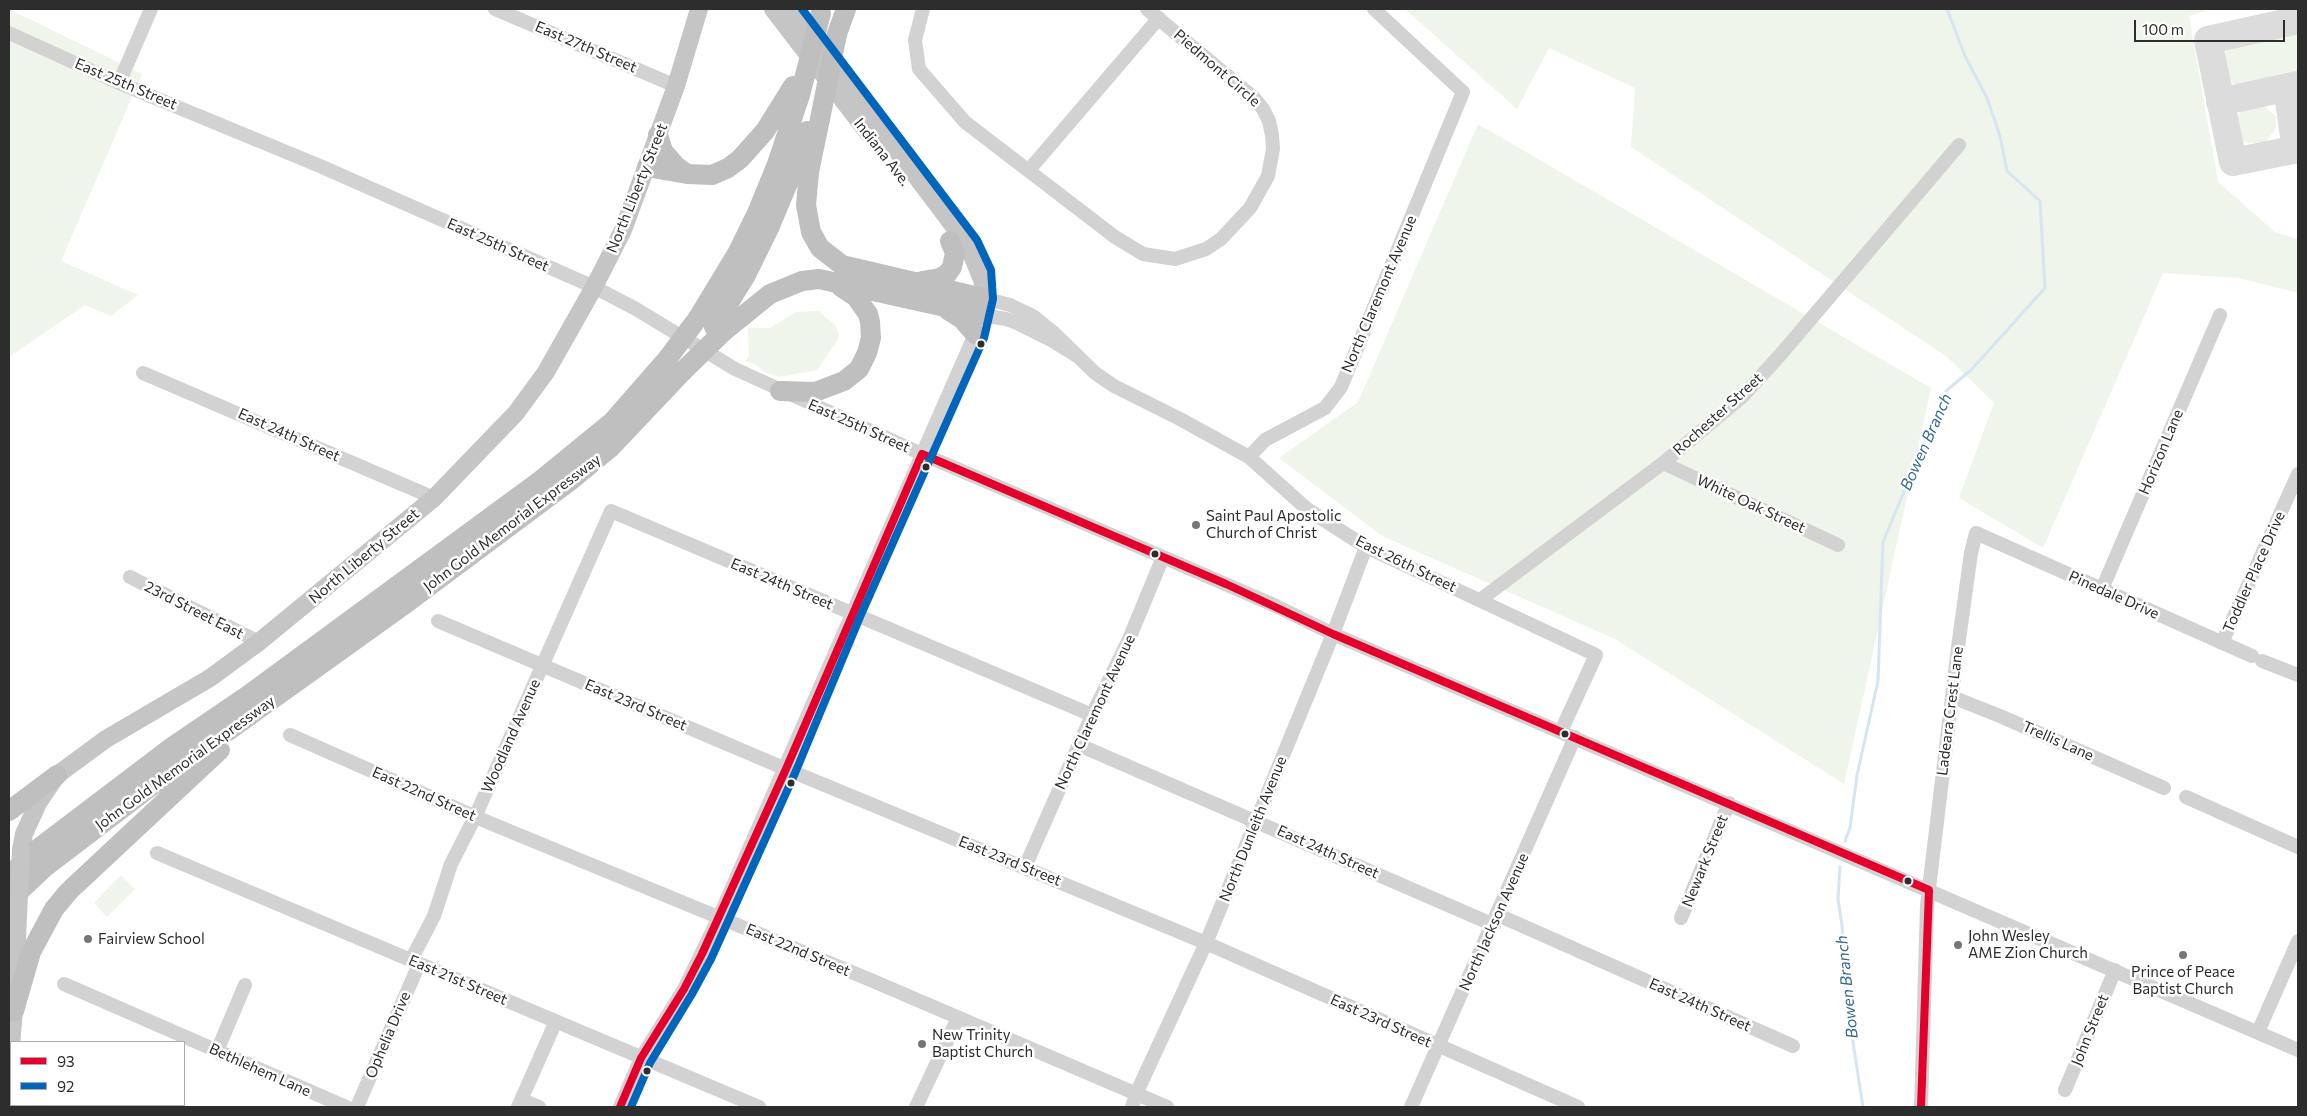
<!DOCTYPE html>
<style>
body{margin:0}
#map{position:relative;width:2307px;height:1116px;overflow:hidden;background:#fff;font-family:Commissioner,sans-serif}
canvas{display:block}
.frame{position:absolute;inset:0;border:10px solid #2d2d2d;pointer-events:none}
.legend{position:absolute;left:10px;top:1041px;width:175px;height:65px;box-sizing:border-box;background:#fff;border:1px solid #ababab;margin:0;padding:6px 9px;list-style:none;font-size:15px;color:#2d2d2d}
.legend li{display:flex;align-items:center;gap:10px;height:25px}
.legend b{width:25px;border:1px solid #ababab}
.scale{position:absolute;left:2134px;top:20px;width:151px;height:22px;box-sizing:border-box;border:2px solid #2d2d2d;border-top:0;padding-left:6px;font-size:15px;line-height:18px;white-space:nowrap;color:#2d2d2d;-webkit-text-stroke:4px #fff;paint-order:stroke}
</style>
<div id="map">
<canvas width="2307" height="1116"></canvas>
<div class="frame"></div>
<ul class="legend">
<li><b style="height:6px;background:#e4002b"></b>93</li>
<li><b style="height:6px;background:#0065bd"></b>92</li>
</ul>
<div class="scale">100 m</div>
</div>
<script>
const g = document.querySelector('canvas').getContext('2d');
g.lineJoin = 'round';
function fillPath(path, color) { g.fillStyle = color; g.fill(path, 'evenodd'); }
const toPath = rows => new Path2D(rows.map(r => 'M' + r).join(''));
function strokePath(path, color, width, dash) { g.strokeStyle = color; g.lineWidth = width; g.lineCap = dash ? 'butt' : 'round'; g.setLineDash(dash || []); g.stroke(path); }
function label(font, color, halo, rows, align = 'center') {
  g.font = font + ' Commissioner,sans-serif'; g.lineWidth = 5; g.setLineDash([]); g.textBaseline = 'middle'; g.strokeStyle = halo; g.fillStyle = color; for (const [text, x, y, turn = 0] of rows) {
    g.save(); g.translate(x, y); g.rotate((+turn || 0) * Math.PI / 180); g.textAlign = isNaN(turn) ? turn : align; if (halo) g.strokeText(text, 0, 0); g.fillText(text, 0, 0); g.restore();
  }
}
const green = toPath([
 [9,9,142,74,61,261,138,295,111,316,85,305,9,357],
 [1405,9,2212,9,2189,16,2218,182,2275,232,2298,239,2298,293,2238,278,2163,273,2043,548,1959,498,1994,403,1947,357,1631,147,1635,88,1549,48,1517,109],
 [2298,28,2298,78,2242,88,2229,82,2225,76,2222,70,2222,60,2227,50,2241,40],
 [2250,105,2262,105,2276,116,2276,128,2267,141,2259,143,2247,143,2241,140,2237,135,2235,127,2238,115],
 [1478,124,1931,388,1844,784,1615,639,1382,536,1279,458,1358,402],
 [819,311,836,326,839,335,837,341,817,370,779,377,764,372,755,364,745,361,749,356,748,328,770,328,796,312],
 [121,875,135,889,107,917,94,903]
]);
const stream = toPath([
 [1845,841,1850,828,1857,775,1878,681,1883,542,1946,391,1972,369,2045,288,2040,201,2007,171,2000,136,1987,98,1965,56,1947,9],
 [1840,867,1838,899,1842,926,1846,997,1863,1107]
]);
const taxiway = toPath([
 [2298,20,2208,40,2233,162,2298,149],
 [2287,88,2296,149],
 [2220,102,2298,85]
]);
const minor = toPath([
 [495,9,676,86],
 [923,9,915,40,919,69,965,122,1115,237,1143,254,1175,259,1206,249,1221,239,1250,208,1268,176,1273,149,1272,135,1269,121,1263,109,1254,98,1147,9],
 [9,33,119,83,320,166,594,287,636,309,735,369,922,454,1163,557,1276,606,1333,634,2298,1050],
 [119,83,151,9],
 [1029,170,1159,18],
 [983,298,1010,305,1033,316,1054,333,1095,373,1114,386,1180,419,1249,457,1307,509,1366,547,1596,655,1561,731],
 [143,373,434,498],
 [1249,457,1265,440,1325,408,1341,387,1463,92,1374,9],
 [1663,463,1838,545],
 [130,577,259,642],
 [2102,589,2220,315],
 [1480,600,1663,463,1742,397,1781,354,1959,145],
 [438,621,786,769,1206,943,1578,1107],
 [2222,643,2298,474],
 [2262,661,2298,675],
 [1952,697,2000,716,2164,788],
 [290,735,485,821,866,978,1167,1107],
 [1079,745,1494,925],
 [2186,797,2298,847],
 [157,853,759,1107],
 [1025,867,1092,715,1129,639,1163,557],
 [1498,915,1793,1046],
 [1681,918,1729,803],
 [411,960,434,916,451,864,475,817,611,511,1092,715],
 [64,984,346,1107],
 [2258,1032,2298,941],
 [217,1051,245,985],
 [2065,1090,2115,970],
 [522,1100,539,1107],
 [357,1107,419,964],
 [518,1107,556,1021],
 [620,1107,641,1058,684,989,719,917,975,334,981,315,1006,319,1017,323,1053,341,1077,356],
 [916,1107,958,1018],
 [1132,1107,1136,1094,1206,943,1333,634,1366,547],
 [1411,1107,1575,737],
 [1921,1107,1927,905,1958,647,1971,553,1976,533,2252,656]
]);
const major = toPath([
 [773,9,869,134],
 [790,9,968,245,983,282,981,312],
 [21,850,24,834,38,803,57,775,106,739,210,678,259,642,434,498,516,413,546,372,594,287,623,230,676,86,699,9],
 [9,1069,14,1011,17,939]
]);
const highway = toPath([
 [837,34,846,9],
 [820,119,809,172,806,205,811,232,820,248,842,265,983,298],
 [658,135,663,151,676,166,687,174],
 [647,167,687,174,712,175,728,168,740,159,765,131,793,86],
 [922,281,940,278,948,273,952,267,955,253,950,241],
 [948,310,962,319,975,334],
 [698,318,738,252,757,213,777,164,800,95],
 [714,327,746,275,770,226,791,176,807,131],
 [723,332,770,294,802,281,819,279,981,315],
 [780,391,815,392,844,381,859,369,867,353,871,338,870,322,868,314,856,297,841,287],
 [9,811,57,775],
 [9,876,35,851,172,747,247,696,541,480,612,422,668,358],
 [9,901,45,867,158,781,405,604,570,481,610,448,683,371],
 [14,1011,31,952,54,909,69,891,220,750]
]);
const majorBridge = toPath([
 [17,939,21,850]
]);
const highwayBridge = toPath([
 [800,95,821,13],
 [820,119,837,34],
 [668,358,698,318],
 [683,371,723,332]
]);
const bus1 = toPath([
 [620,1107,641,1058,684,989,702,954,786,769,922,454,1226,584,1333,634,1929,890,1921,1107]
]);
const bus2 = toPath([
 [631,1107,650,1063,692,994,711,959,795,773,860,617,984,338,993,299,991,270,977,240,802,9]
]);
const markers = [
 [981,344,4.5,"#2d2d2d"],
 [926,467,4.5,"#2d2d2d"],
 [1196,525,5,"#767676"],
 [1155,554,4.5,"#2d2d2d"],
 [1565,734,4.5,"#2d2d2d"],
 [791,783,4.5,"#2d2d2d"],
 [1908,881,4.5,"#2d2d2d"],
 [88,939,5,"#767676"],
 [1958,945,5,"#767676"],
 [2183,955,5,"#767676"],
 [922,1044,5,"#767676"],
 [647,1071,4.5,"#2d2d2d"]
];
const streetNames = [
 ["East 27th Street",586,47,23],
 ["Piedmont Circle",1217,68,41],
 ["East 25th Street",126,84,23],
 ["Indiana Ave.",882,152,52],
 ["North Liberty Street",637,188,-68],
 ["East 25th Street",498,245,24],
 ["North Claremont Avenue",1379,294,-67],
 ["Rochester Street",1718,414,-42],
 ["East 25th Street",859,426,24],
 ["East 24th Street",289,435,24],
 ["Horizon Lane",2161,452,-67],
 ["White Oak Street",1751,504,25],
 ["John Gold Memorial Expressway",512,523,-37],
 ["North Liberty Street",364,556,-40],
 ["East 26th Street",1406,564,26],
 ["Toddler Place Drive",2254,572,-66],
 ["East 24th Street",782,584,23],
 ["Pinedale Drive",2114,595,24],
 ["23rd Street East",194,610,27],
 ["East 23rd Street",636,705,23],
 ["Ladeara Crest Lane",1950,711,-83],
 ["North Claremont Avenue",1095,712,-65],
 ["Woodland Avenue",511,736,-66],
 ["Trellis Lane",2058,741,24],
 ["John Gold Memorial Expressway",185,763,-36],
 ["East 22nd Street",424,794,24],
 ["North Dunleith Avenue",1253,829,-68],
 ["East 24th Street",1328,852,24],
 ["East 23rd Street",1010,861,22],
 ["Newark Street",1705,861,-68],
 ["North Jackson Avenue",1494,922,-66],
 ["East 22nd Street",798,950,23],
 ["East 21st Street",458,980,23],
 ["East 24th Street",1700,1005,24],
 ["East 23rd Street",1381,1021,24],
 ["John Street",2090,1030,-68],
 ["Ophelia Drive",388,1035,-67],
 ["Bethlehem Lane",260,1070,24]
];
const poiNames = [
 ["Saint Paul Apostolic",1206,516],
 ["Church of Christ",1206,533],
 ["John Wesley",1968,936],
 ["AME Zion Church",1968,953],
 ["Fairview School",98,939],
 ["Prince of Peace",2183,972,"center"],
 ["Baptist Church",2183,989,"center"],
 ["New Trinity",932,1035],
 ["Baptist Church",932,1052]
];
const waterNames = [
 ["Bowen Branch",1926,442,-66],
 ["Bowen Branch",1847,987,-96]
];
fillPath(green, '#eff5ea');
strokePath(stream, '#d6e5f2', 3);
strokePath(taxiway, '#dcdcdc', 28);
strokePath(minor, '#d2d2d2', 14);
strokePath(major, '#c5c5c5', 18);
strokePath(highway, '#bfbfbf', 20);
strokePath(majorBridge, '#c5c5c5', 18);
strokePath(highwayBridge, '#bfbfbf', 20);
strokePath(bus1, '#e4002b', 8);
strokePath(bus2, '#0065bd', 8);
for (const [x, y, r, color] of markers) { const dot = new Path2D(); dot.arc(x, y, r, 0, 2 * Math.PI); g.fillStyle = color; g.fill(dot); strokePath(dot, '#fff', 2); }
label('15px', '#2d2d2d', '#fff', streetNames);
label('15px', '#2d2d2d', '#fff', poiNames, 'left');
label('italic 16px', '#376a93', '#fff', waterNames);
</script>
